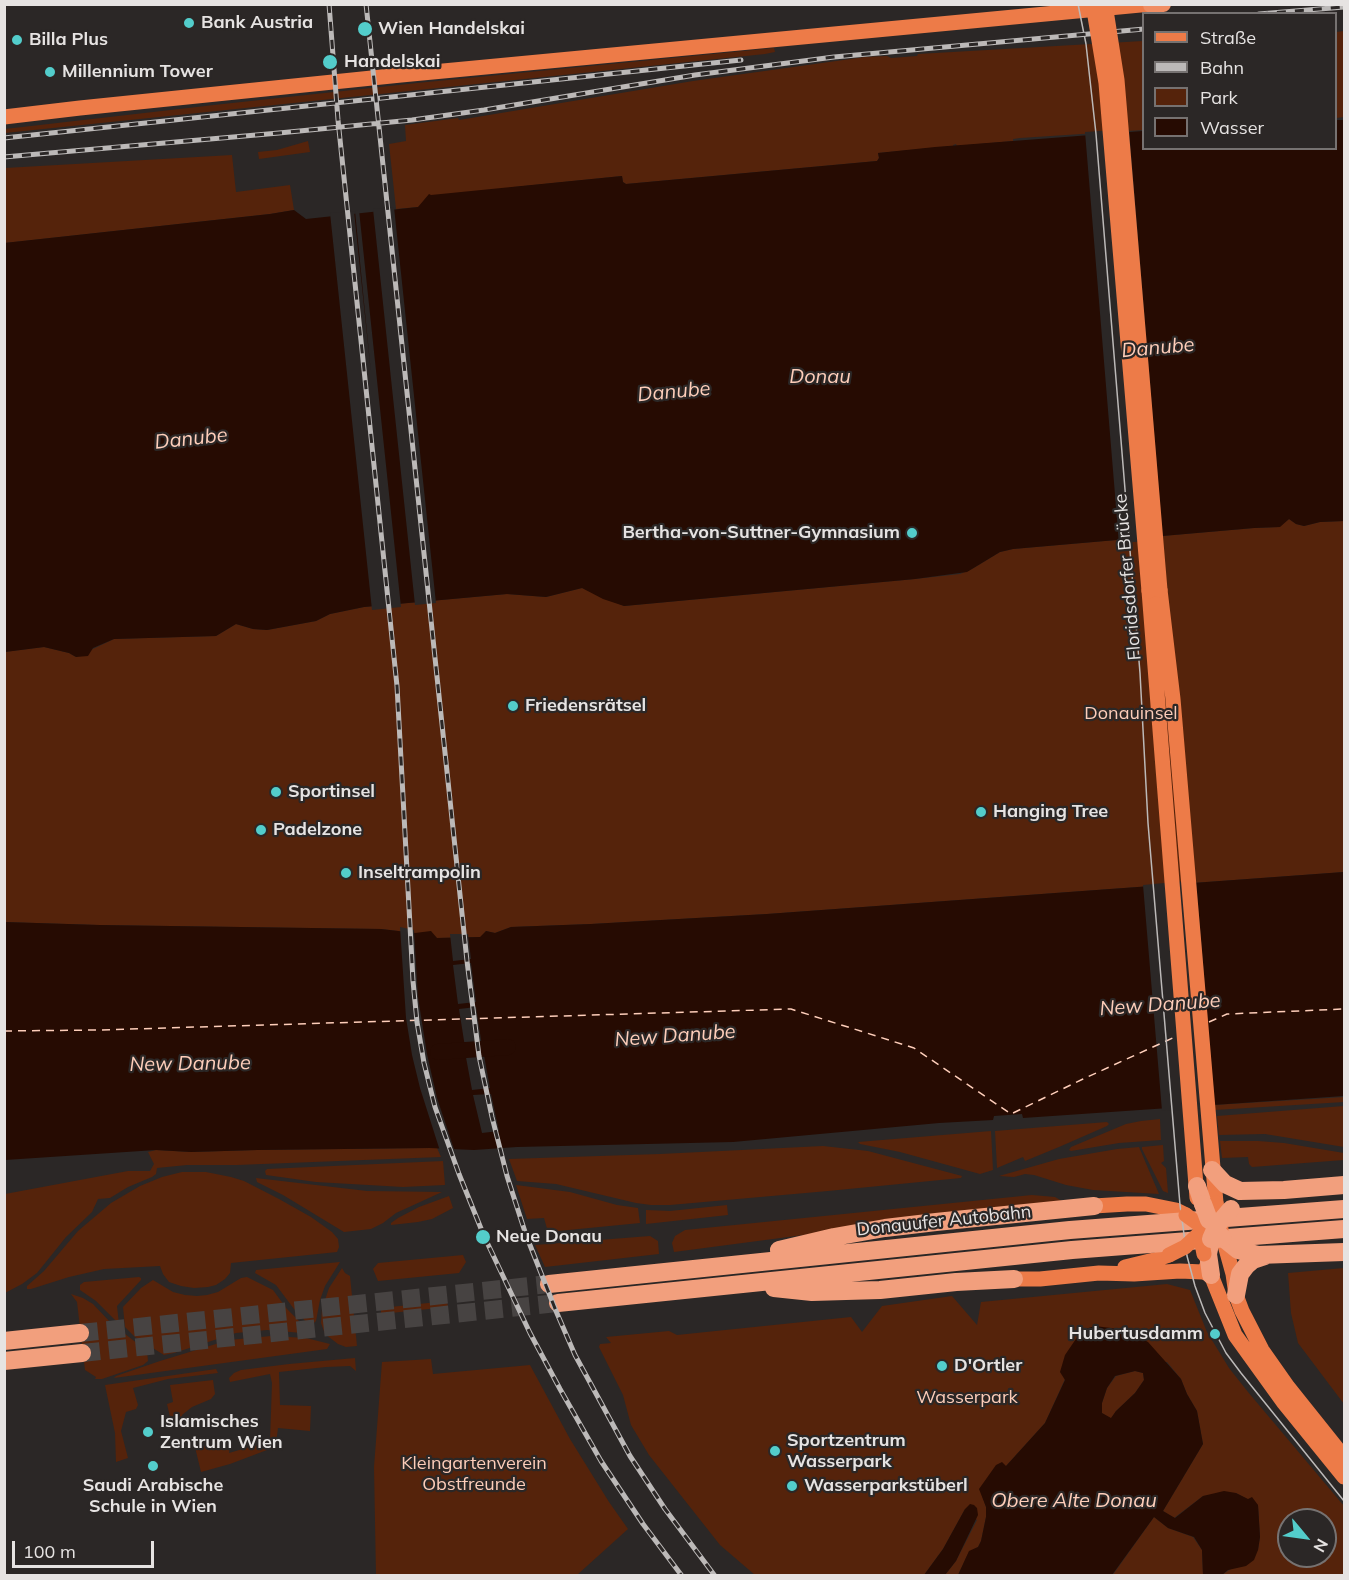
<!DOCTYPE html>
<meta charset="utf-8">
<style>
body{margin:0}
#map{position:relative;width:1349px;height:1580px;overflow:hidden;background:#2b2726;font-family:Mulish,sans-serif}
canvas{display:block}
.frame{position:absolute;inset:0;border:6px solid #e6e3e2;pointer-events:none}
.legend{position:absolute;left:1142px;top:12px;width:195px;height:138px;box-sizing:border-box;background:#2b2726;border:2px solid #767271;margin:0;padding:8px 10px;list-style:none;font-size:18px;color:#e6e3e2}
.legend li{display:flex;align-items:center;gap:12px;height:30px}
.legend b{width:30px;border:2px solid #767271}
.north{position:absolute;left:1277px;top:1508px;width:60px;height:60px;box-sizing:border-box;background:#2b2726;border:2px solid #767271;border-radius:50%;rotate:119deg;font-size:16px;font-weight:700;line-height:24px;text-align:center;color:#e6e3e2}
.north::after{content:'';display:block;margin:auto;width:21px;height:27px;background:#53cdcb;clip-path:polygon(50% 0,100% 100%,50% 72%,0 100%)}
.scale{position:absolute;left:12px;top:1541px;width:142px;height:27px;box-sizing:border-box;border:3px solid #e6e3e2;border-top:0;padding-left:8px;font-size:18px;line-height:21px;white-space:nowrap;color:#e6e3e2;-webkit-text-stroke:4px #2b2726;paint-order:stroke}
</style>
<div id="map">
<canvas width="1349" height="1580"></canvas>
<div class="frame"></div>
<ul class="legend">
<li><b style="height:8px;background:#ed7b48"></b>Straße</li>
<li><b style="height:8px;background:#bcb9b8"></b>Bahn</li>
<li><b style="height:16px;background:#55230b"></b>Park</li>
<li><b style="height:16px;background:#260b02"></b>Wasser</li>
</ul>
<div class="north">N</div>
<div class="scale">100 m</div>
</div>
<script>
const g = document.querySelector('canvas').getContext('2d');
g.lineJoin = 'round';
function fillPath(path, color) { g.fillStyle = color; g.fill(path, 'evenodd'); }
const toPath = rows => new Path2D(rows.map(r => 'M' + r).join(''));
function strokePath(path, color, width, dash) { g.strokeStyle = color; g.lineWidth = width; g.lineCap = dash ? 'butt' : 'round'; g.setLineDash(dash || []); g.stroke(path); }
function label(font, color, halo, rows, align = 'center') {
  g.font = font + ' Mulish,sans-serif'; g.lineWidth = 4.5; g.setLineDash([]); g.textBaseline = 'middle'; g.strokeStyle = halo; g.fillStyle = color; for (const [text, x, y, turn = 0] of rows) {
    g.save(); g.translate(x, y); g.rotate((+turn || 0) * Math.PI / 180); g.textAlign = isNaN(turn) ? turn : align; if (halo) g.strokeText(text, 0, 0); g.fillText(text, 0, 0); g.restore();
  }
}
const green = toPath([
 [1344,31,1344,117,1336,118,1336,32],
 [1143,41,1143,130,1020,138,1013,139,1013,141,957,146,956,144,953,145,953,146,878,153,879,158,877,161,626,184,623,182,622,176,514,187,418,207,396,209,389,144,406,141,405,125,458,118,459,120,693,81,865,57,887,56,891,58,917,56,918,54],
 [774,48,775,52,765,54,5,133,5,129,214,105,417,83],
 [308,141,310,152,259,159,258,152,277,150],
 [232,155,236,192,290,185,294,210,270,214,5,243,5,168],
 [1289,519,1296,524,1304,526,1320,522,1344,521,1344,872,767,914,591,924,511,927,495,933,486,931,481,937,437,938,428,933,415,933,381,929,99,925,5,922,4,652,44,647,69,653,76,657,114,639,216,636,236,624,253,629,267,630,316,621,330,614,364,607,507,594,546,597,582,588,624,606,915,579,960,574,972,569,1000,552,1013,549,1254,528,1279,527],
 [1344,1097,1344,1102,1215,1110,1214,1105],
 [1344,1106,1344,1147,1265,1134,1219,1135,1217,1116],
 [1160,1119,1161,1140,1119,1143,1071,1151,1069,1150,1071,1147,1126,1124,1141,1121],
 [1107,1122,1109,1124,1107,1126,1059,1147,1025,1161,1023,1157,997,1168,995,1131],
 [991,1131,993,1170,980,1174,900,1152,860,1144,858,1142],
 [1220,1141,1258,1141,1284,1143,1344,1153,1344,1160,1252,1167,1249,1164,1248,1157,1222,1158],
 [1163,1145,1164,1161,1161,1163,1166,1168,1168,1193,1163,1191,1142,1149,1142,1147],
 [823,1146,868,1151,962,1176,961,1178,828,1191,670,1205,651,1205,636,1203,556,1184,517,1181,509,1159,660,1154],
 [1139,1147,1159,1194,1093,1190,1066,1185,1034,1175,1025,1174,1014,1177,999,1176,1059,1159,1117,1149],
 [429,1148,437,1148,441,1157,237,1165,187,1165,157,1168,156,1174,152,1177,128,1187,110,1198,98,1199,92,1212,66,1237,37,1273,22,1284,5,1293,5,1194,128,1171,150,1171,154,1164,148,1152,156,1150,191,1152,257,1150],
 [443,1161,445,1185,403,1187,316,1182,266,1175,265,1171,267,1169],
 [182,1172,206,1172,231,1177,244,1181,279,1199,311,1217,332,1232,338,1239,339,1247,337,1252,231,1263,230,1273,225,1279,216,1285,208,1287,194,1288,181,1286,169,1282,163,1274,160,1266,104,1269,69,1277,31,1289,27,1289,27,1286,44,1271,78,1231,111,1203,140,1186,162,1177],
 [256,1178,367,1191,442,1192,396,1213,383,1223,371,1229,344,1232,283,1195,257,1182],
 [516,1185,570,1192,617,1205,638,1208,640,1223,548,1232,544,1218,527,1219],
 [1032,1195,1055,1197,1062,1201,674,1252,672,1243,675,1236,685,1230],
 [449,1196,453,1208,432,1219,418,1222,391,1225,391,1223,398,1218,419,1207],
 [727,1205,728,1215,646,1224,646,1210,670,1211],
 [650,1236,658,1241,659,1254,545,1267,535,1245],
 [463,1255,466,1262,459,1273,378,1281,373,1269,378,1263],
 [340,1262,325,1286,320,1300,316,1321,312,1325,307,1323,294,1309,276,1285,255,1273,256,1270],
 [342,1268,345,1273,350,1276,357,1346,346,1347,338,1344,325,1334,321,1323,322,1309,329,1288],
 [1344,1268,1344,1404,1298,1343,1291,1313,1288,1273],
 [139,1277,141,1278,141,1280,117,1306,119,1324,96,1301,80,1290,80,1285,84,1282],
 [247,1277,273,1290,287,1309,306,1328,307,1330,305,1332,302,1333,267,1330,236,1333,174,1353,164,1355,135,1337,125,1327,123,1307,141,1288,153,1280,173,1292,185,1295,197,1296,207,1295,218,1292,241,1278],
 [1167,1284,1190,1290,1207,1332,1229,1368,1248,1392,1344,1506,1344,1575,1222,1575,1258,1550,1260,1537,1258,1505,1236,1493,1203,1496,1174,1518,1163,1511,1203,1444,1197,1411,1187,1394,1181,1379,1167,1362,1065,1379,1045,1423,1006,1466,980,1489,986,1507,986,1517,981,1541,978,1547,969,1552,958,1575,945,1575,956,1561,977,1520,965,1509,943,1549,924,1575,755,1575,720,1545,649,1455,631,1425,623,1395,599,1347,600,1344,611,1343,606,1337,669,1331,677,1335,851,1317,862,1332,882,1306,952,1296,977,1325,981,1302],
 [1289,1520,1325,1520,1325,1556,1289,1556],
 [71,1294,83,1298,93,1304,111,1323,147,1351,148,1361,143,1365,102,1379,95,1379,96,1377,85,1370,77,1302],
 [447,1301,448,1307,381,1314,381,1308],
 [271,1336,306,1338,330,1344,327,1349,114,1378,116,1376,160,1361,229,1340],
 [355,1358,356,1371,350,1366,326,1367,279,1372,280,1405,311,1406,310,1431,278,1428,277,1436,274,1444,267,1450,230,1464,201,1472,194,1443,200,1447,223,1442,230,1447,229,1453,270,1441,272,1383,270,1374,230,1382,229,1378,234,1373,241,1370,289,1364],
 [431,1359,433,1374,530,1365,570,1439,609,1502,628,1529,577,1575,376,1576,374,1467,382,1362],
 [216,1369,218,1373,168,1379,133,1388,138,1405,136,1409,126,1412,121,1431,128,1458,116,1462,115,1433,105,1385],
 [1135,1371,1143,1373,1144,1380,1135,1393,1116,1411,1111,1419,1102,1413,1102,1403,1107,1388,1116,1376],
 [213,1380,215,1394,211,1399,192,1407,182,1415,183,1418,173,1420,172,1417,170,1417,167,1404,173,1402,170,1385],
 [1154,1517,1168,1528,1193,1537,1202,1550,1203,1575,1112,1576]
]);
const water = toPath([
 [1336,120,1344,120,1344,521,1320,522,1304,526,1296,524,1289,519,1280,527,1254,528,1013,549,1000,552,967,572,915,579,624,606,603,599,582,588,546,597,507,594,364,607,330,614,316,621,267,630,253,629,236,624,216,636,114,639,93,648,88,656,76,657,69,653,44,647,5,652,4,243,270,214,294,210,306,219,418,207,429,194,431,195,622,176,623,182,626,184,877,161,879,158,878,153,935,147,1143,131,1144,148,1336,148],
 [1344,872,1344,1096,1023,1118,1022,1114,994,1116,993,1120,939,1123,733,1142,517,1147,474,1150,429,1148,257,1150,191,1152,156,1150,5,1160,4,922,99,925,381,929,415,933,431,931,437,938,480,937,486,931,495,933,511,927,591,924,767,914],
 [1095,1326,1126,1330,1148,1342,1181,1379,1187,1394,1197,1411,1203,1444,1163,1511,1175,1518,1203,1496,1224,1491,1236,1493,1248,1499,1252,1497,1258,1505,1260,1537,1258,1550,1254,1560,1246,1566,1228,1570,1222,1575,1203,1575,1202,1550,1194,1537,1168,1528,1154,1517,1112,1575,958,1575,969,1551,978,1547,981,1541,986,1517,986,1507,979,1489,996,1465,1002,1462,1006,1466,1045,1423,1065,1380,1060,1372,1065,1355,1082,1330],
 [1135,1371,1143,1373,1144,1380,1135,1393,1116,1411,1111,1418,1102,1413,1102,1403,1107,1388,1115,1376],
 [970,1504,974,1505,977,1508,978,1515,956,1561,945,1575,924,1575,943,1549,965,1509]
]);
const pier = toPath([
 [1129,129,1163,540,1119,543,1085,132],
 [394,207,436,603,415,605,373,209],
 [359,210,401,607,372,610,330,213,354,211,371,373,355,211],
 [1196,880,1215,1108,1162,1111,1143,885],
 [400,927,414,930,418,997,427,1054,437,1098,455,1152,440,1151,420,1088,412,1055,406,1018],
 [450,934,468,934,471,959,453,961],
 [471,963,476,1002,458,1004,453,965],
 [476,1007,482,1046,465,1047,459,1009],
 [483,1050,490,1088,472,1090,465,1052],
 [491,1094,499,1131,482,1133,473,1095]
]);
const river = toPath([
 [438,1052,508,1047]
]);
const ferry = toPath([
 [1209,1022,1227,1014,1344,1009],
 [4,1031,99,1030,791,1009,914,1048,1011,1114,1083,1079,1177,1036]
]);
const motorwayTunnel = toPath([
 [80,1333,549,1284],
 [82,1353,558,1303]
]);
const primary = toPath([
 [4,117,80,108,401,75,1151,4],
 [1160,590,1173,699,1216,1203],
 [1149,591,1197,1198],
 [1094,1206,1127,1204,1146,1204,1176,1210,1186,1215],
 [1223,1238,1233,1274,1236,1295,1242,1311,1262,1350,1288,1387,1344,1457],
 [1207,1265,1235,1335,1284,1403,1344,1477],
 [1125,1267,1158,1259,1169,1255],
 [1014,1279,1040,1279,1099,1273,1134,1274,1180,1271,1203,1272,1211,1275]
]);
const trunk = toPath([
 [1151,5,1163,4]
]);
const motorway = toPath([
 [1212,1170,1225,1184,1240,1191,1284,1190,1344,1185],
 [1197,1186,1203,1204],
 [1223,1238,1238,1250,1258,1255,1344,1252],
 [1211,1239,1208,1254,1211,1275],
 [779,1250,834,1237,885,1228,936,1222,1094,1206],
 [549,1284,1070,1230,1344,1209],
 [774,1288,812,1292,880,1290,956,1282,1014,1279],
 [1236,1295,1240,1274,1246,1266,1253,1260,1265,1256],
 [558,1303,1072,1250,1344,1229],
 [4,1341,80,1333],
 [4,1361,82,1353]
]);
const tram = toPath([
 [1078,4,1086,44,1096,134,1140,673,1148,823,1180,1205,1187,1256,1195,1286,1205,1313,1226,1353,1241,1373,1344,1501]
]);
const rail = toPath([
 [329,4,338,120,397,686,413,981,417,1022,424,1063,435,1107,459,1174,484,1236,530,1333,560,1389,601,1461,643,1524,682,1576],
 [366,4,467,961,479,1056,492,1117,507,1176,526,1235,556,1311,575,1355,630,1456,665,1509,715,1576],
 [1259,14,1344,7],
 [4,138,741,60],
 [4,157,279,133,412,120,484,110,695,75,834,57,1144,29]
]);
const primaryBridge = toPath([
 [1093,4,1106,83,1149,591],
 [1105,4,1117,80,1160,590],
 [1216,1203,1221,1229],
 [1186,1215,1200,1225],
 [1200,1233,1204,1254],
 [1169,1255,1185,1247,1200,1233]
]);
const motorwayBridge = toPath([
 [1203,1204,1209,1220],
 [1219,1223,1231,1209],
 [1211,1239,1215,1230,1223,1238]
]);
const markers = [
 [189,23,6,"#53cdcb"],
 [365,29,8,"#53cdcb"],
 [17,40,6,"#53cdcb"],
 [330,62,8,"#53cdcb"],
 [50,72,6,"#53cdcb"],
 [912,533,6,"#53cdcb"],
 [513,706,6,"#53cdcb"],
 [276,792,6,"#53cdcb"],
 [981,812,6,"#53cdcb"],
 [261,830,6,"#53cdcb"],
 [346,873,6,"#53cdcb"],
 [483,1237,8,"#53cdcb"],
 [1215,1334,6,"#53cdcb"],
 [942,1366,6,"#53cdcb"],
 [148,1432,6,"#53cdcb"],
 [775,1451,6,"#53cdcb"],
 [153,1466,6,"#53cdcb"],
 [792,1486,6,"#53cdcb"]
];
const poiNames = [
 ["Bank Austria",201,23],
 ["Wien Handelskai",378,29],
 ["Billa Plus",29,40],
 ["Handelskai",344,62],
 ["Millennium Tower",62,72],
 ["Bertha-von-Suttner-Gymnasium",900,533,"right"],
 ["Friedensrätsel",525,706],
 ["Sportinsel",288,792],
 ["Hanging Tree",993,812],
 ["Padelzone",273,830],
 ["Inseltrampolin",358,873],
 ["Neue Donau",496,1237],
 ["Hubertusdamm",1203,1334,"right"],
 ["D'Ortler",954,1366],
 ["Islamisches",160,1422],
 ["Zentrum Wien",160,1443],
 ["Sportzentrum",787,1441],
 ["Wasserpark",787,1462],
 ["Saudi Arabische",153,1486,"center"],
 ["Schule in Wien",153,1507,"center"],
 ["Wasserparkstüberl",804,1486]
];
const streetNames = [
 ["Floridsdorfer Brücke",1128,577,-95],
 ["Donauufer Autobahn",944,1221,-6]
];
const parkNames = [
 ["Donauinsel",1131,714],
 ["Wasserpark",967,1398],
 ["Kleingartenverein",474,1464],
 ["Obstfreunde",474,1485]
];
const waterNames = [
 ["Danube",1158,348,-5],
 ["Donau",820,377],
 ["Danube",674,392,-5],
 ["Danube",191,439,-6],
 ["New Danube",1160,1005,-4],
 ["New Danube",675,1036,-4],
 ["New Danube",190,1064,-1],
 ["Obere Alte Donau",1074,1501]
];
fillPath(green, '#55230b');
fillPath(water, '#260b02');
fillPath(pier, '#2b2726');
strokePath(river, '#260b02', 16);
strokePath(ferry, '#feceba', 1.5, [8, 6]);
strokePath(motorwayTunnel, '#474342', 18, [18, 9]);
strokePath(primary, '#ed7b48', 15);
strokePath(trunk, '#f08d62', 16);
strokePath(motorway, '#f29f7d', 18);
strokePath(tram, '#bcb9b8', 1.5);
strokePath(rail, '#bcb9b8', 5);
strokePath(rail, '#2b2726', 3, [9]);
strokePath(primaryBridge, '#ed7b48', 15);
strokePath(motorwayBridge, '#f29f7d', 18);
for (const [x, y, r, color] of markers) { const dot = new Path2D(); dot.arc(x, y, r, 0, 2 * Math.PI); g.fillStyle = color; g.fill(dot); strokePath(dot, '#2b2726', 2); }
label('bold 18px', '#e6e3e2', '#2b2726', poiNames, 'left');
label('18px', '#e6e3e2', '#2b2726', streetNames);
label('18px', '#fdcdb9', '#2b2726', parkNames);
label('italic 20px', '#feceba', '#2b2726', waterNames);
</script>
